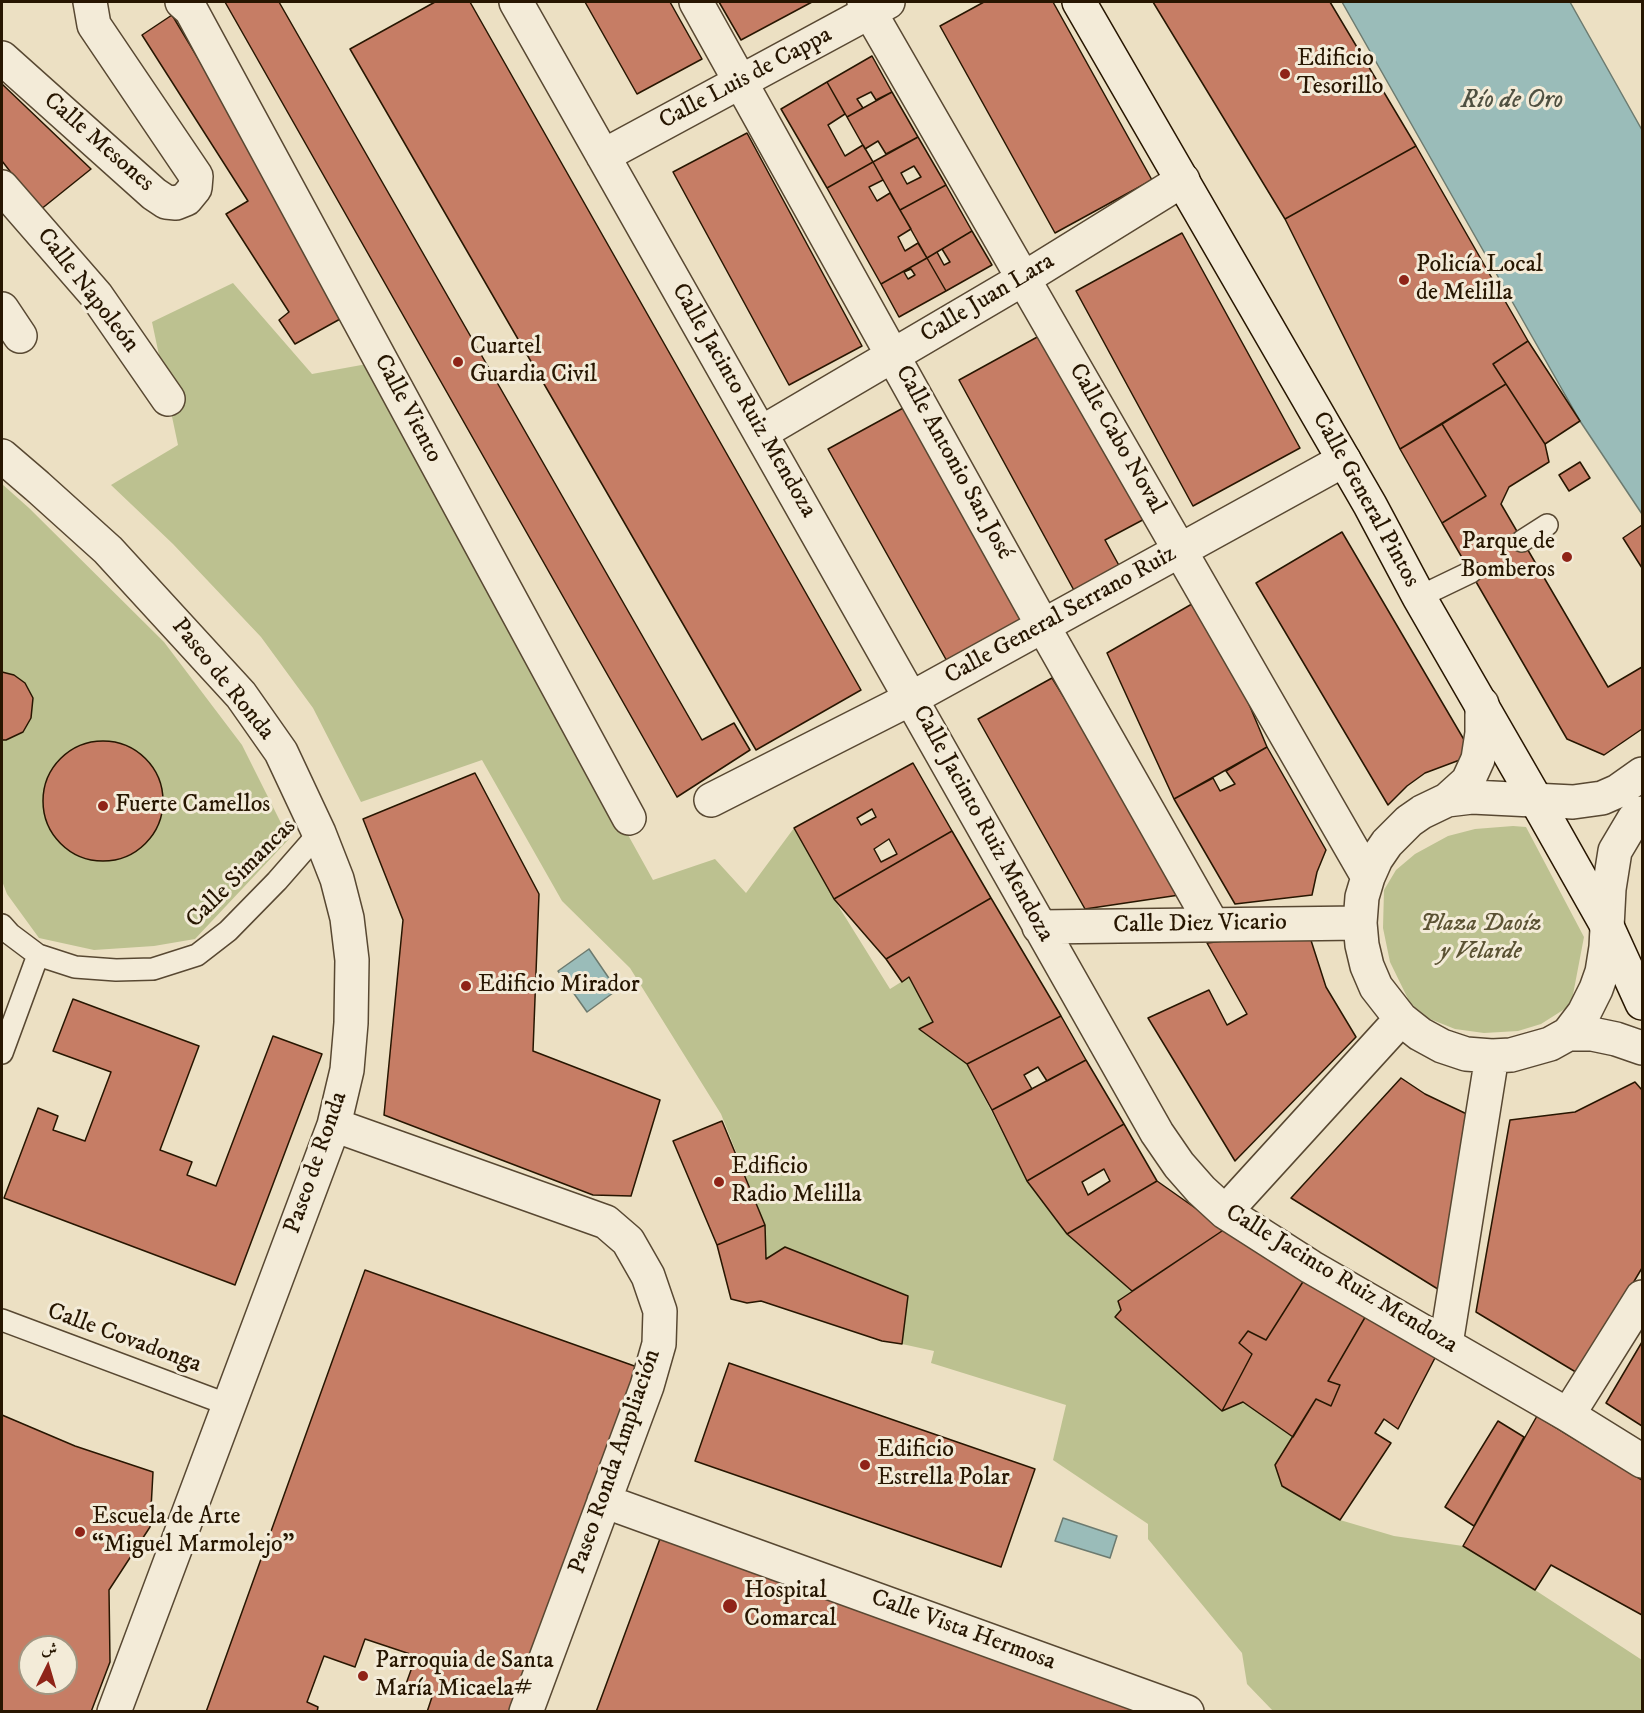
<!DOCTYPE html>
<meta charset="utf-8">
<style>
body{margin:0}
#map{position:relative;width:1644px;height:1713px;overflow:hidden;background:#ece0c3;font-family:"IM FELL DW Pica",Amiri,serif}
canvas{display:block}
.frame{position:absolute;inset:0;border:3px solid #271601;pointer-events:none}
.north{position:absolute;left:18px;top:1635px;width:60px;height:60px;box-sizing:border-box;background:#f3ebd8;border:2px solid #a19682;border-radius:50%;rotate:5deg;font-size:16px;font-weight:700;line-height:24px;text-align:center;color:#271601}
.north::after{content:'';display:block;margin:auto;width:21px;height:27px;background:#8f2418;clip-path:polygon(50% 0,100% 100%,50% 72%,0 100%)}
</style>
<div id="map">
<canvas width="1644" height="1713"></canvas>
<div class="frame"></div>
<div class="north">ش</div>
</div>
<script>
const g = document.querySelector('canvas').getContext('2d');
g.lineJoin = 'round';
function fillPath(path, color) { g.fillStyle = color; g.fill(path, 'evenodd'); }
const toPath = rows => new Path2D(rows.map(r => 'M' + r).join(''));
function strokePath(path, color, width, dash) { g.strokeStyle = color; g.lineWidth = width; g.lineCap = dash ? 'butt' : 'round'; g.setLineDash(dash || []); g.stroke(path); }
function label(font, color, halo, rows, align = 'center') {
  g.font = font + ' "IM FELL DW Pica",serif'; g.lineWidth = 6; g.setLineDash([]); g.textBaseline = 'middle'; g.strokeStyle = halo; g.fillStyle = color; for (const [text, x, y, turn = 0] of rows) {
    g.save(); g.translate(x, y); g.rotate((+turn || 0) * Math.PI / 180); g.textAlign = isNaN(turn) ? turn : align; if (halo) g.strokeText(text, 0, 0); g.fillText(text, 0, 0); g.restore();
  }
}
const green = toPath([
 [233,283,312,374,367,364,653,880,715,859,746,893,794,828,834,899,890,989,909,977,933,1022,920,1029,967,1064,1027,1181,1067,1234,1132,1291,1118,1301,1121,1310,1115,1317,1222,1411,1243,1402,1293,1437,1283,1486,1340,1520,1394,1536,1463,1546,1535,1590,1642,1660,1642,1711,1273,1711,1247,1684,1242,1653,1148,1539,1148,1524,1053,1460,1066,1405,931,1363,934,1351,902,1344,907,1296,785,1247,766,1259,765,1225,721,1114,630,968,562,901,482,760,361,802,313,708,261,637,173,544,111,485,178,445,152,322],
 [2,484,29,508,164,642,242,745,289,839,195,939,154,946,94,950,39,938,7,894,2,881],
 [1513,826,1526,827,1584,937,1571,1005,1541,1024,1518,1031,1484,1033,1455,1029,1430,1019,1410,1003,1390,962,1383,928,1384,890,1396,870,1415,854,1448,836,1475,829]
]);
const water = toPath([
 [1342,2,1570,2,1642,130,1642,514,1580,421,1342,2],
 [589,949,617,990,587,1012,558,971,589,949],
 [1063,1518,1117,1536,1110,1558,1055,1541,1063,1518]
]);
const building = toPath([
 [225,2,279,2,702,740,734,723,750,750,677,797,225,2],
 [435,2,470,2,861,690,756,750,350,49,435,2],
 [585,2,670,2,702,59,637,94,585,2],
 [719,2,812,2,741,40,719,2],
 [984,2,1053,2,1152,180,1055,233,940,26,984,2],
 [1153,2,1330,2,1416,146,1285,219,1153,2],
 [172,15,351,313,295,344,279,320,289,312,226,214,248,201,142,35,172,15],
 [872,56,892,92,876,100,871,92,857,99,863,108,847,117,827,82,872,56],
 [827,82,845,114,828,125,845,156,863,145,873,162,827,188,781,109,827,82],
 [2,84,91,169,40,210,2,161,2,84],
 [892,92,918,137,886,154,878,141,865,149,847,117,892,92],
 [747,133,862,346,789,385,673,172,747,133],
 [918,137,946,185,900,210,873,162,918,137],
 [914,166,921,177,907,184,901,173,914,166],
 [1416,146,1528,341,1493,364,1506,384,1400,449,1285,219,1416,146],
 [873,162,883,180,869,187,877,201,890,193,911,229,898,237,905,251,918,243,927,258,881,284,827,188,873,162],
 [946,185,972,231,927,258,900,210,946,185],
 [972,231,992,265,946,291,927,258,937,252,944,265,950,262,942,249,972,231],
 [1182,233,1300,448,1193,506,1076,291,1182,233],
 [927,258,946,291,899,317,881,284,927,258],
 [911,269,915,275,908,279,904,272,911,269],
 [1050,330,1152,515,1105,540,1121,569,1076,594,959,380,1050,330],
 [1528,341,1580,421,1545,444,1493,364,1528,341],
 [1506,384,1545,444,1549,462,1509,487,1501,504,1608,687,1642,667,1642,729,1604,755,1567,739,1442,523,1486,496,1442,424,1506,384],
 [905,407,1024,620,948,663,828,449,905,407],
 [1442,424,1486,496,1442,523,1400,449,1442,424],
 [1580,462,1590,478,1569,491,1559,475,1580,462],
 [1642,525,1642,568,1623,538,1642,525],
 [1342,532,1473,755,1425,773,1407,786,1388,805,1256,583,1342,532],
 [1204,597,1267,747,1174,799,1107,653,1204,597],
 [2,672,14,675,25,683,33,698,31,718,23,732,6,740,2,740,2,672],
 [1052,678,1186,894,1085,909,978,719,1052,678],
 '43 801a60 60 0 1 1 120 0a60 60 0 1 1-120 0Z',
 [1267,747,1326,850,1317,872,1312,895,1235,904,1174,799,1213,778,1220,791,1235,784,1226,771,1267,747],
 [913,763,952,831,834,899,794,828,913,763],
 [872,809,876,817,861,825,857,818,872,809],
 [889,839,897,854,881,862,874,849,889,839],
 [475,773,539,894,533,1051,660,1100,631,1196,593,1195,384,1115,403,920,363,819,475,773],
 [952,831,991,898,886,959,834,899,952,831],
 [991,898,1061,1016,967,1064,919,1029,933,1022,909,977,902,982,886,959,991,898],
 [1308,931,1326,987,1356,1037,1235,1161,1148,1018,1209,990,1227,1025,1247,1014,1207,943,1308,931],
 [73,999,199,1046,160,1150,192,1162,187,1175,216,1186,273,1036,322,1054,235,1285,4,1198,38,1108,58,1116,53,1130,85,1141,111,1072,53,1051,73,999],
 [1061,1016,1086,1060,1047,1081,1038,1067,1024,1075,1032,1089,992,1110,967,1064,1061,1016],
 [1086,1060,1124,1124,1027,1181,992,1110,1086,1060],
 [1401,1078,1425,1094,1473,1117,1441,1291,1291,1198,1401,1078],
 [1635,1082,1642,1090,1642,1268,1579,1374,1476,1312,1510,1120,1575,1112,1635,1082],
 [722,1121,765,1225,717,1245,673,1141,722,1121],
 [1124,1124,1157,1181,1067,1234,1027,1181,1124,1124],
 [1104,1169,1110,1181,1088,1195,1082,1182,1104,1169],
 [1157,1181,1225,1229,1132,1291,1067,1234,1157,1181],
 [765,1225,766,1259,785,1247,908,1296,902,1344,882,1341,761,1301,747,1303,731,1299,717,1245,765,1225],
 [1225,1229,1306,1277,1266,1340,1248,1331,1239,1343,1252,1354,1222,1411,1115,1317,1121,1310,1118,1301,1225,1229],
 [365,1270,640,1368,516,1712,206,1712,365,1270],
 [1306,1277,1367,1314,1328,1381,1340,1385,1331,1406,1316,1399,1293,1437,1243,1402,1222,1411,1252,1354,1239,1343,1248,1331,1266,1340,1306,1277],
 [1367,1314,1436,1356,1398,1429,1384,1419,1375,1433,1391,1443,1340,1520,1282,1486,1275,1465,1316,1399,1331,1406,1340,1385,1328,1381,1367,1314],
 [1642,1342,1642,1426,1606,1403,1642,1342],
 [729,1363,1035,1469,1001,1567,695,1461,729,1363],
 [2,1415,75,1446,153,1472,150,1527,109,1590,110,1662,91,1712,2,1712,2,1415],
 [30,1647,66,1647,66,1683,30,1683,30,1647],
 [1537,1416,1642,1480,1642,1615,1551,1565,1535,1590,1463,1546,1537,1416],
 [1498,1421,1524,1437,1474,1526,1445,1507,1498,1421],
 [661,1536,1164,1712,596,1712,661,1536],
 [365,1639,416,1656,406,1684,433,1694,427,1712,317,1712,318,1707,307,1702,324,1656,355,1667,365,1639]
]);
const lane = toPath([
 [1522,541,1547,525],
 [1419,597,1471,572],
 [2,925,10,934,38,955,75,967,116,970,153,969,197,955,228,931,277,881,319,833],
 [2,1053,38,955],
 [2,1320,229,1405]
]);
const street = toPath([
 [182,2,191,10,629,818],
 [516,2,1157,1133,1179,1165,1201,1190,1225,1212,1311,1267,1568,1415,1642,1461],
 [696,2,1043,626,1212,924],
 [864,2,1368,877],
 [2,58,154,194,166,202,176,203,186,199,195,188,196,176,94,25,90,2],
 [603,156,888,2],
 [2,187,96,295,168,399],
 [2,309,20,336],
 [761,433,1023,279,1183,180],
 [2,456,37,486,108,550,241,695,281,752,319,833,337,879,347,918,352,960,351,1023,347,1070,334,1125,114,1712],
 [1642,774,1618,791,1602,798,1573,802,1472,797,1447,800,1422,812,1409,821,1387,843,1376,859,1368,877,1362,897,1360,923,1362,945,1367,966,1376,987,1401,1019,1420,1034,1442,1046,1466,1054,1492,1056,1511,1055,1550,1044,1568,1034,1584,1013,1596,989,1602,972,1606,947,1609,889,1615,851,1634,819,1642,813],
 [711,800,912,698,1344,460],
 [1447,800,1468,781,1478,759,1482,733,1482,704],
 [1039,927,1360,923],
 [1568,1034,1592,1034,1616,1039,1642,1048],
 [334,1125,606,1222,628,1241,648,1276,660,1311,659,1344,647,1386,526,1712],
 [1225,1212,1401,1019],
 [1446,1344,1492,1056],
 [1568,1415,1642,1297],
 [604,1501,1187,1712]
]);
const secondary = toPath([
 [1079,2,1370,505,1419,597,1536,800,1606,924,1642,1003]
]);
const markers = [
 [1285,74,6,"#8f2418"],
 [1404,280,6,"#8f2418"],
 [458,362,6,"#8f2418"],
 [1567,557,6,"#8f2418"],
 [103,806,6,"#8f2418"],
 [466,986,6,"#8f2418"],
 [719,1182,6,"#8f2418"],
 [865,1465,6,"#8f2418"],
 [80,1532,6,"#8f2418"],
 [730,1606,8,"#8f2418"],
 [363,1676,6,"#8f2418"]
];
const poiNames = [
 ["Edificio",1297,60],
 ["Tesorillo",1297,88],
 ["Policía Local",1416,266],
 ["de Melilla",1416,294],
 ["Cuartel",470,348],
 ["Guardia Civil",470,376],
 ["Parque de",1555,543,"right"],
 ["Bomberos",1555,571,"right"],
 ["Fuerte Camellos",115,806],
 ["Edificio Mirador",478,986],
 ["Edificio",731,1168],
 ["Radio Melilla",731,1196],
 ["Edificio",877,1451],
 ["Estrella Polar",877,1479],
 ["Escuela de Arte",92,1518],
 ["“Miguel Marmolejo”",92,1546],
 ["Hospital",744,1592],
 ["Comarcal",744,1620],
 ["Parroquia de Santa",375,1662],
 ["María Micaela#",375,1690]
];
const streetNames = [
 ["Calle Luis de Cappa",746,79,-28],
 ["Calle Mesones",98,143,41],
 ["Calle Napoleón",87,291,52],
 ["Calle Juan Lara",988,299,-31],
 ["Calle Jacinto Ruiz Mendoza",743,401,60],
 ["Calle Viento",407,409,62],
 ["Calle Cabo Noval",1116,439,60],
 ["Calle Antonio San José",953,463,61],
 ["Calle General Pintos",1365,500,61],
 ["Calle General Serrano Ruiz",1061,616,-29],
 ["Paseo de Ronda",222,680,51],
 ["Calle Jacinto Ruiz Mendoza",982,824,61],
 ["Calle Simancas",242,874,-45],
 ["Calle Diez Vicario",1200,925,-1],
 ["Paseo de Ronda",317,1163,-71],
 ["Calle Jacinto Ruiz Mendoza",1341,1280,31],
 ["Calle Covadonga",124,1339,20],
 ["Paseo Ronda Ampliación",616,1462,-71],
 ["Calle Vista Hermosa",963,1631,20]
];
const parkNames = [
 ["Plaza Daoíz",1481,925],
 ["y Velarde",1481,953]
];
const waterNames = [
 ["Río de Oro",1512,102]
];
fillPath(green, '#bcc190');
fillPath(water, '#9abcb9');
strokePath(water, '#6c7a6f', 1.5);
fillPath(building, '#c67d65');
strokePath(building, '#271601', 1.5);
strokePath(lane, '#584832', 24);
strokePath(street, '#584832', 36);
strokePath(secondary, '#271601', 36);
strokePath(lane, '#f3ebd8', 21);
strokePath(street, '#f3ebd8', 33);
strokePath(secondary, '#f3ebd8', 33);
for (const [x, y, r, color] of markers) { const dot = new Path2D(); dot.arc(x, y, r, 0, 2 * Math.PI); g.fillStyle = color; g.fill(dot); strokePath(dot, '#f3ebd8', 2); }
label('24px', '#271601', '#f3ebd8', poiNames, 'left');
label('24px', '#271601', '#f3ebd8', streetNames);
label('italic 24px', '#5b5233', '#f3ebd8', parkNames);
label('italic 26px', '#4f5041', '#f3ebd8', waterNames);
</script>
